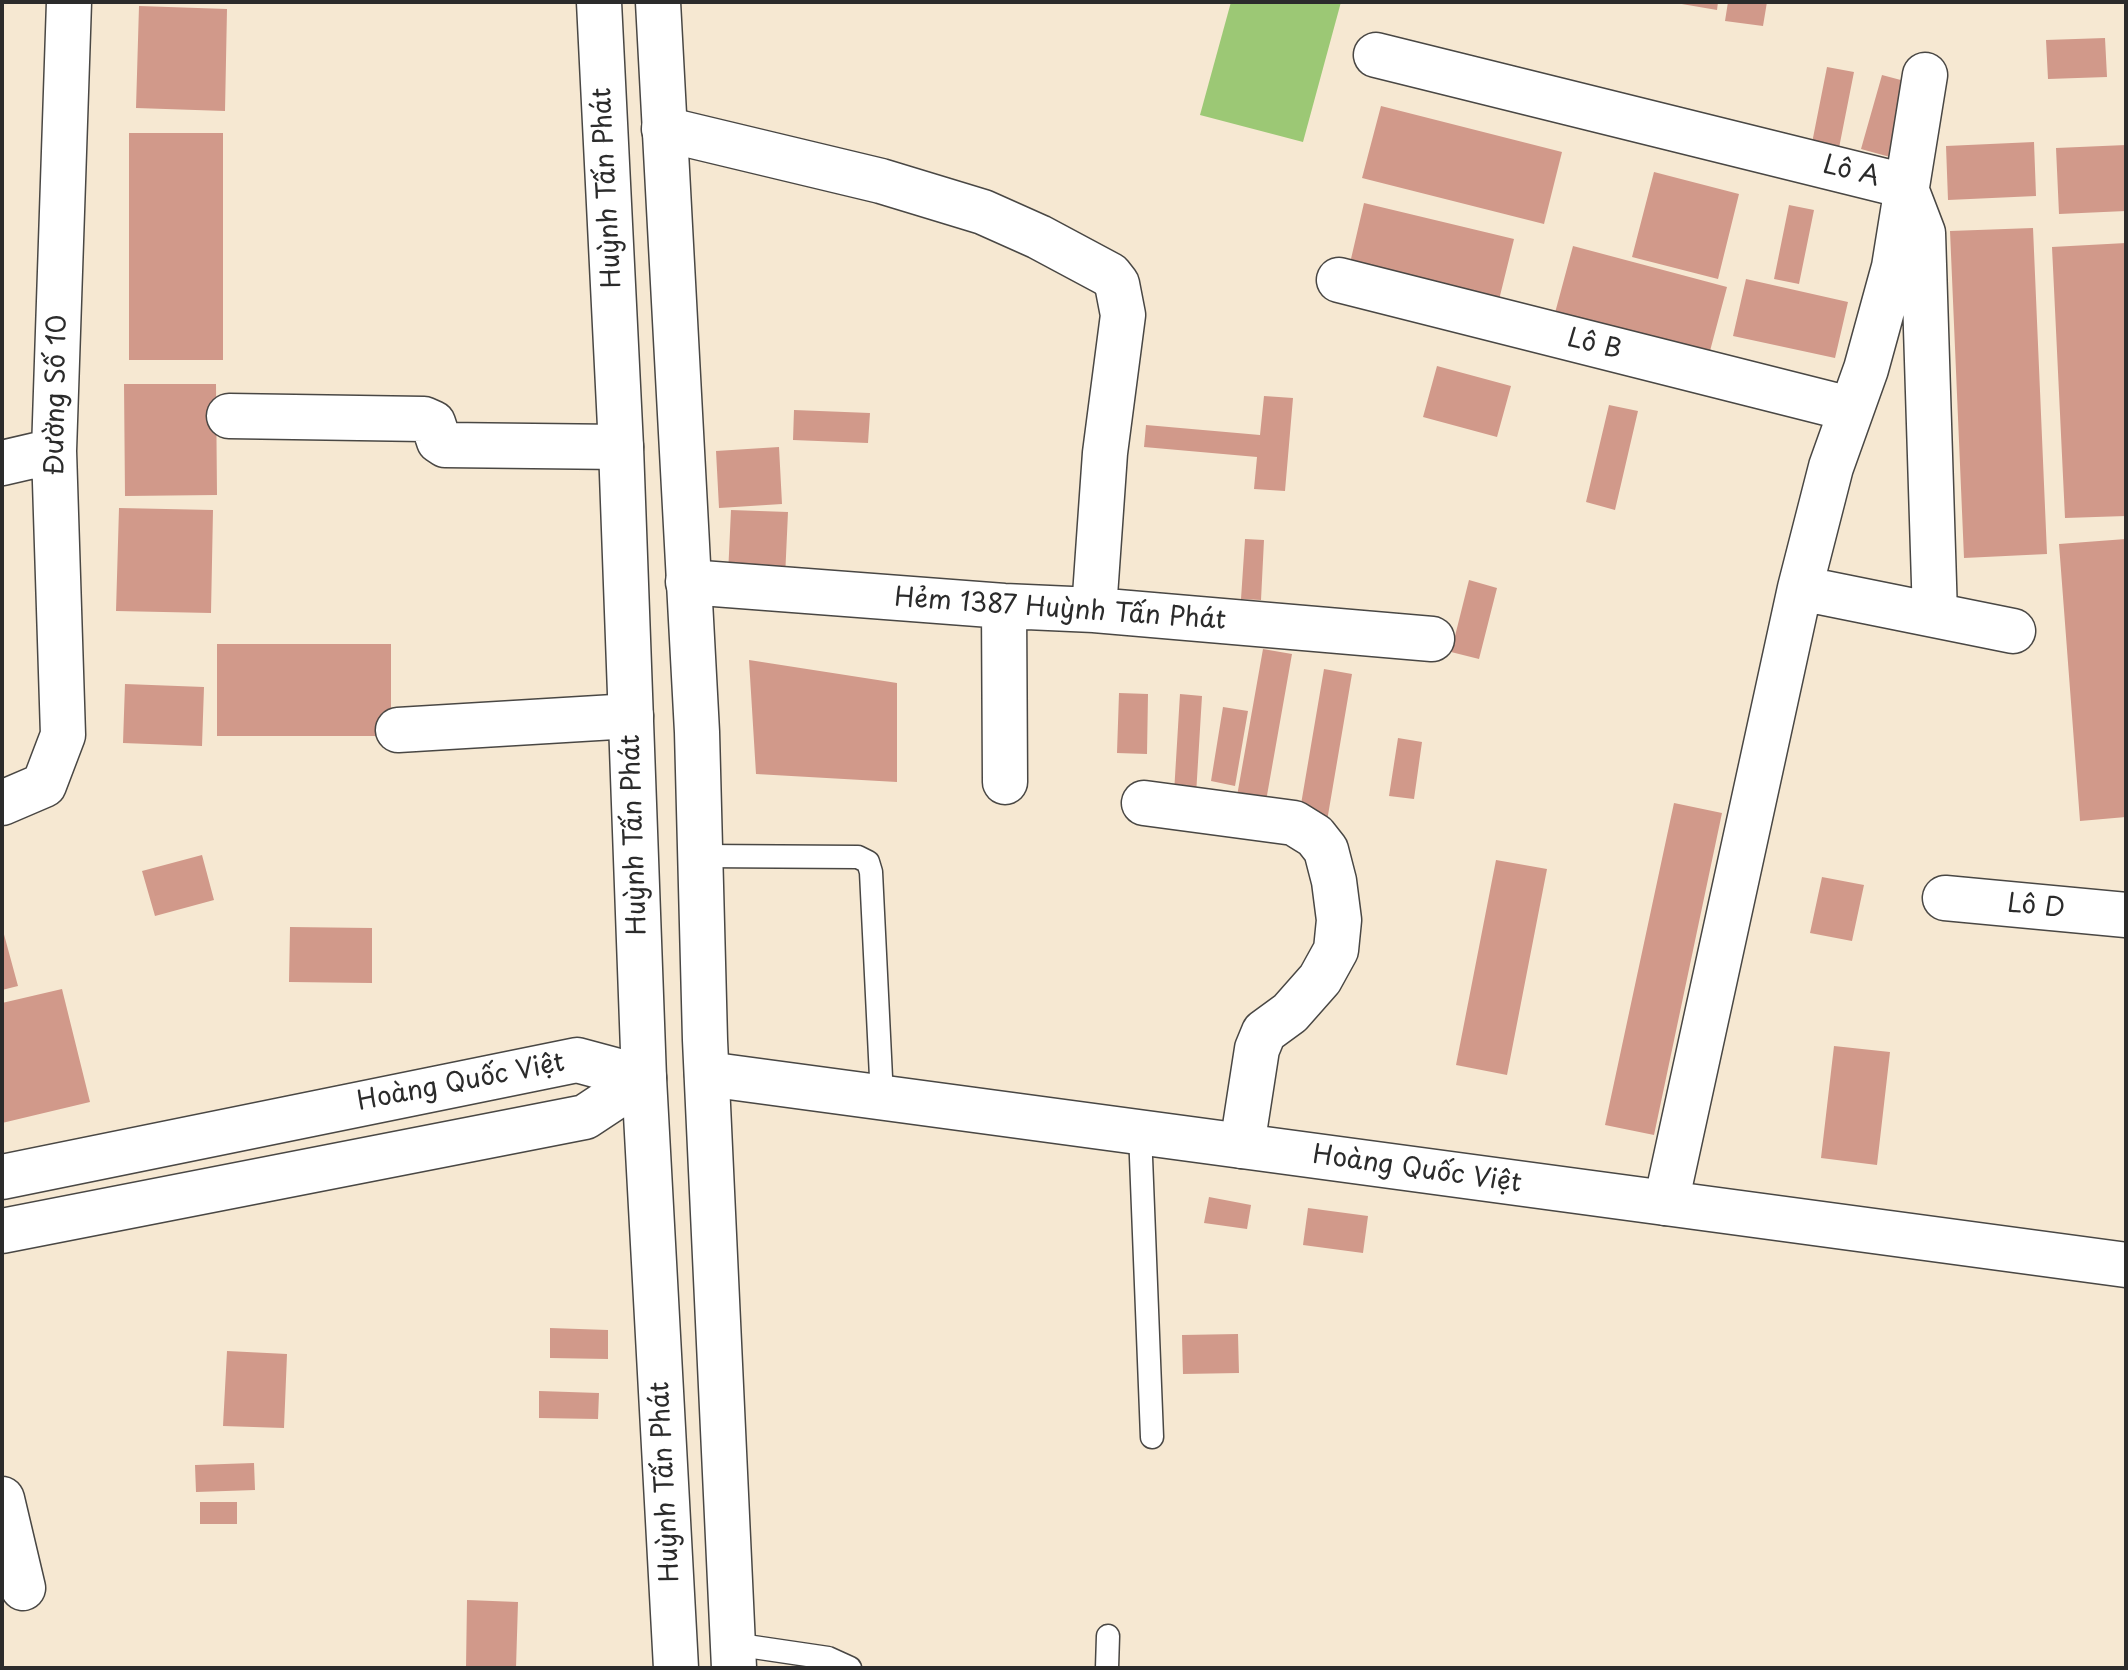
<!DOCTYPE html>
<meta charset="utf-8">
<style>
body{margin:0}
#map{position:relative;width:2128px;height:1670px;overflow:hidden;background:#f6e8d2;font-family:"Playpen Sans",sans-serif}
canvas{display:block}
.frame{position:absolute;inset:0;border:4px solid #2b2b2b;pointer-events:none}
</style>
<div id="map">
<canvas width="2128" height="1670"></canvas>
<div class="frame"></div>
</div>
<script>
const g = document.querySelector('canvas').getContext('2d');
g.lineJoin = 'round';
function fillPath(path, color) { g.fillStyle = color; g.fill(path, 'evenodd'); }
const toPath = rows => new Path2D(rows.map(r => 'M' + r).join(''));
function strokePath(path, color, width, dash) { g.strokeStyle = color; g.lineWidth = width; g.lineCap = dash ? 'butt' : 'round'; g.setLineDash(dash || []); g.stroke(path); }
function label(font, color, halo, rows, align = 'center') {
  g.font = font + ' "Playpen Sans",sans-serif'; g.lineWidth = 6; g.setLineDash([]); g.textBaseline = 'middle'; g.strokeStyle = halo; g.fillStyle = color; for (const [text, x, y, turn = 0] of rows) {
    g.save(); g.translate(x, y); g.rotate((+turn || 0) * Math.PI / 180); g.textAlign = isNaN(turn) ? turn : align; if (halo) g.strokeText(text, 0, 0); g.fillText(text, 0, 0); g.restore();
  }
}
const green = toPath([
 [1231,2,1341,2,1303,142,1200,115]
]);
const building = toPath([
 [1670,2,1718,2,1717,10],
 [1728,2,1767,2,1763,26,1725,21],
 [139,6,227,9,225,111,136,108],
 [2105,38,2107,77,2048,79,2046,40],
 [1827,67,1854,72,1838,153,1811,148],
 [1882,75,1912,83,1890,157,1861,149],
 [1381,106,1562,152,1544,224,1362,178],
 [129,133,223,133,223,360,129,360],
 [2034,142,2036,196,1948,200,1946,146],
 [2126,145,2126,211,2059,214,2056,148],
 [1654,172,1739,194,1718,279,1632,257],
 [1364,203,1514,239,1496,312,1347,276],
 [1789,205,1814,210,1799,284,1774,279],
 [2033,228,2047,554,1964,558,1950,231],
 [2126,243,2126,516,2065,518,2052,247],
 [1573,246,1727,287,1706,366,1552,324],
 [1746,279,1848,302,1835,358,1733,336],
 [1437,366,1511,386,1497,437,1423,417],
 [124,384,216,384,217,495,125,496],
 [1264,396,1293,398,1285,491,1254,489,1257,457,1144,447,1146,425,1260,435],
 [1609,405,1638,411,1615,510,1586,502],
 [794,410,870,413,868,443,793,440],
 [779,447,782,504,719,508,716,451],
 [119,508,213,510,211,613,116,611],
 [731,510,788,512,785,578,728,575],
 [1245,539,1264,540,1261,600,1241,599],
 [2126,539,2126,817,2080,821,2059,544],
 [1469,580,1497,588,1479,659,1451,652],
 [217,644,391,644,391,736,217,736],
 [1263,649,1292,654,1266,801,1237,796],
 [749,660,897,683,897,782,756,774],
 [1324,669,1352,674,1327,821,1299,816],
 [125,684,204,687,202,746,123,743],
 [1119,693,1148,694,1147,754,1117,753],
 [1180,694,1202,696,1196,795,1174,793],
 [1223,707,1248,711,1235,786,1211,781],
 [1398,738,1422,742,1414,799,1389,796],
 [1674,803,1722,813,1654,1135,1605,1125],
 [202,855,214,900,155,916,142,871],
 [1496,860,1547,869,1507,1075,1456,1065],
 [1822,877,1864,885,1852,941,1810,933],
 [2,927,18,986,2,990],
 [290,927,372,928,372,983,289,982],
 [62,989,90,1102,2,1123,2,1003],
 [1834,1046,1890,1052,1877,1165,1821,1158],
 [1209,1197,1251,1205,1247,1229,1204,1223],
 [1308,1208,1368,1216,1363,1253,1303,1245],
 [550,1328,608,1330,608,1359,550,1358],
 [1238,1334,1239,1373,1183,1374,1182,1335],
 [227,1351,287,1354,284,1428,223,1426],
 [539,1391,599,1393,598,1419,539,1418],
 [254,1463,255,1490,196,1492,195,1465],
 [200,1502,237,1502,237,1524,200,1524],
 [467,1600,518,1602,516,1668,466,1668]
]);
const service = toPath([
 [701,856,858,857,868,862,871,872,882,1098],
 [1140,1132,1152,1437],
 [733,1644,828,1658,850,1668],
 [1107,1668,1108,1636]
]);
const minor = toPath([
 [1376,55,1905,186,1923,233,1935,615],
 [664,129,881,181,983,212,1039,237,1110,275,1117,284,1123,315,1105,453,1094,610],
 [1339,280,1850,409],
 [229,416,424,419,433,423,439,441,445,445,621,447],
 [2,463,54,451],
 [688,582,1004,606,1094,610,1432,639],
 [1800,588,2013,631],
 [1004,606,1005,782],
 [398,730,631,716],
 [2,803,44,785,63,735,54,451,69,2],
 [1144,803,1294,823,1315,836,1326,850,1334,881,1339,920,1336,950,1320,979,1290,1013,1264,1032,1257,1049,1242,1146],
 [1945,898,2126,915],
 [1666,1203,1800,588,1831,467,1866,369,1894,267,1925,75],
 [2,1499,23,1588]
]);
const tertiary = toPath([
 [707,1074,2126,1265]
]);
const secondary = toPath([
 [2,1177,577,1060,644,1078],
 [2,1231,585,1117,644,1078]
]);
const primary = toPath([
 [599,2,621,447,644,1078,676,1668],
 [658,2,697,732,705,1040,734,1668]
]);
const streetNames = [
 ["Lô A",1851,172,14],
 ["Huỳnh Tấn Phát",608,188,-93],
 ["Lô B",1594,345,14],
 ["Đường Số 10",57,395,-89],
 ["Hẻm 1387 Huỳnh Tấn Phát",1060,610,4],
 ["Huỳnh Tấn Phát",635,835,-92],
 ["Lô D",2036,907,5],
 ["Hoàng Quốc Việt",461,1083,-11],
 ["Hoàng Quốc Việt",1417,1170,8],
 ["Huỳnh Tấn Phát",666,1482,-93]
];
fillPath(green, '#9cc875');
fillPath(building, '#d1998a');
strokePath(service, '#494744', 25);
strokePath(minor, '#494744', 47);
strokePath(tertiary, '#494744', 47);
strokePath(secondary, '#494744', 47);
strokePath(primary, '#494744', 47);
strokePath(service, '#fff', 22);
strokePath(minor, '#fff', 44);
strokePath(tertiary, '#fff', 44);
strokePath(secondary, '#fff', 44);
strokePath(primary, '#fff', 44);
label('26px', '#2b2b2b', '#fff', streetNames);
</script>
